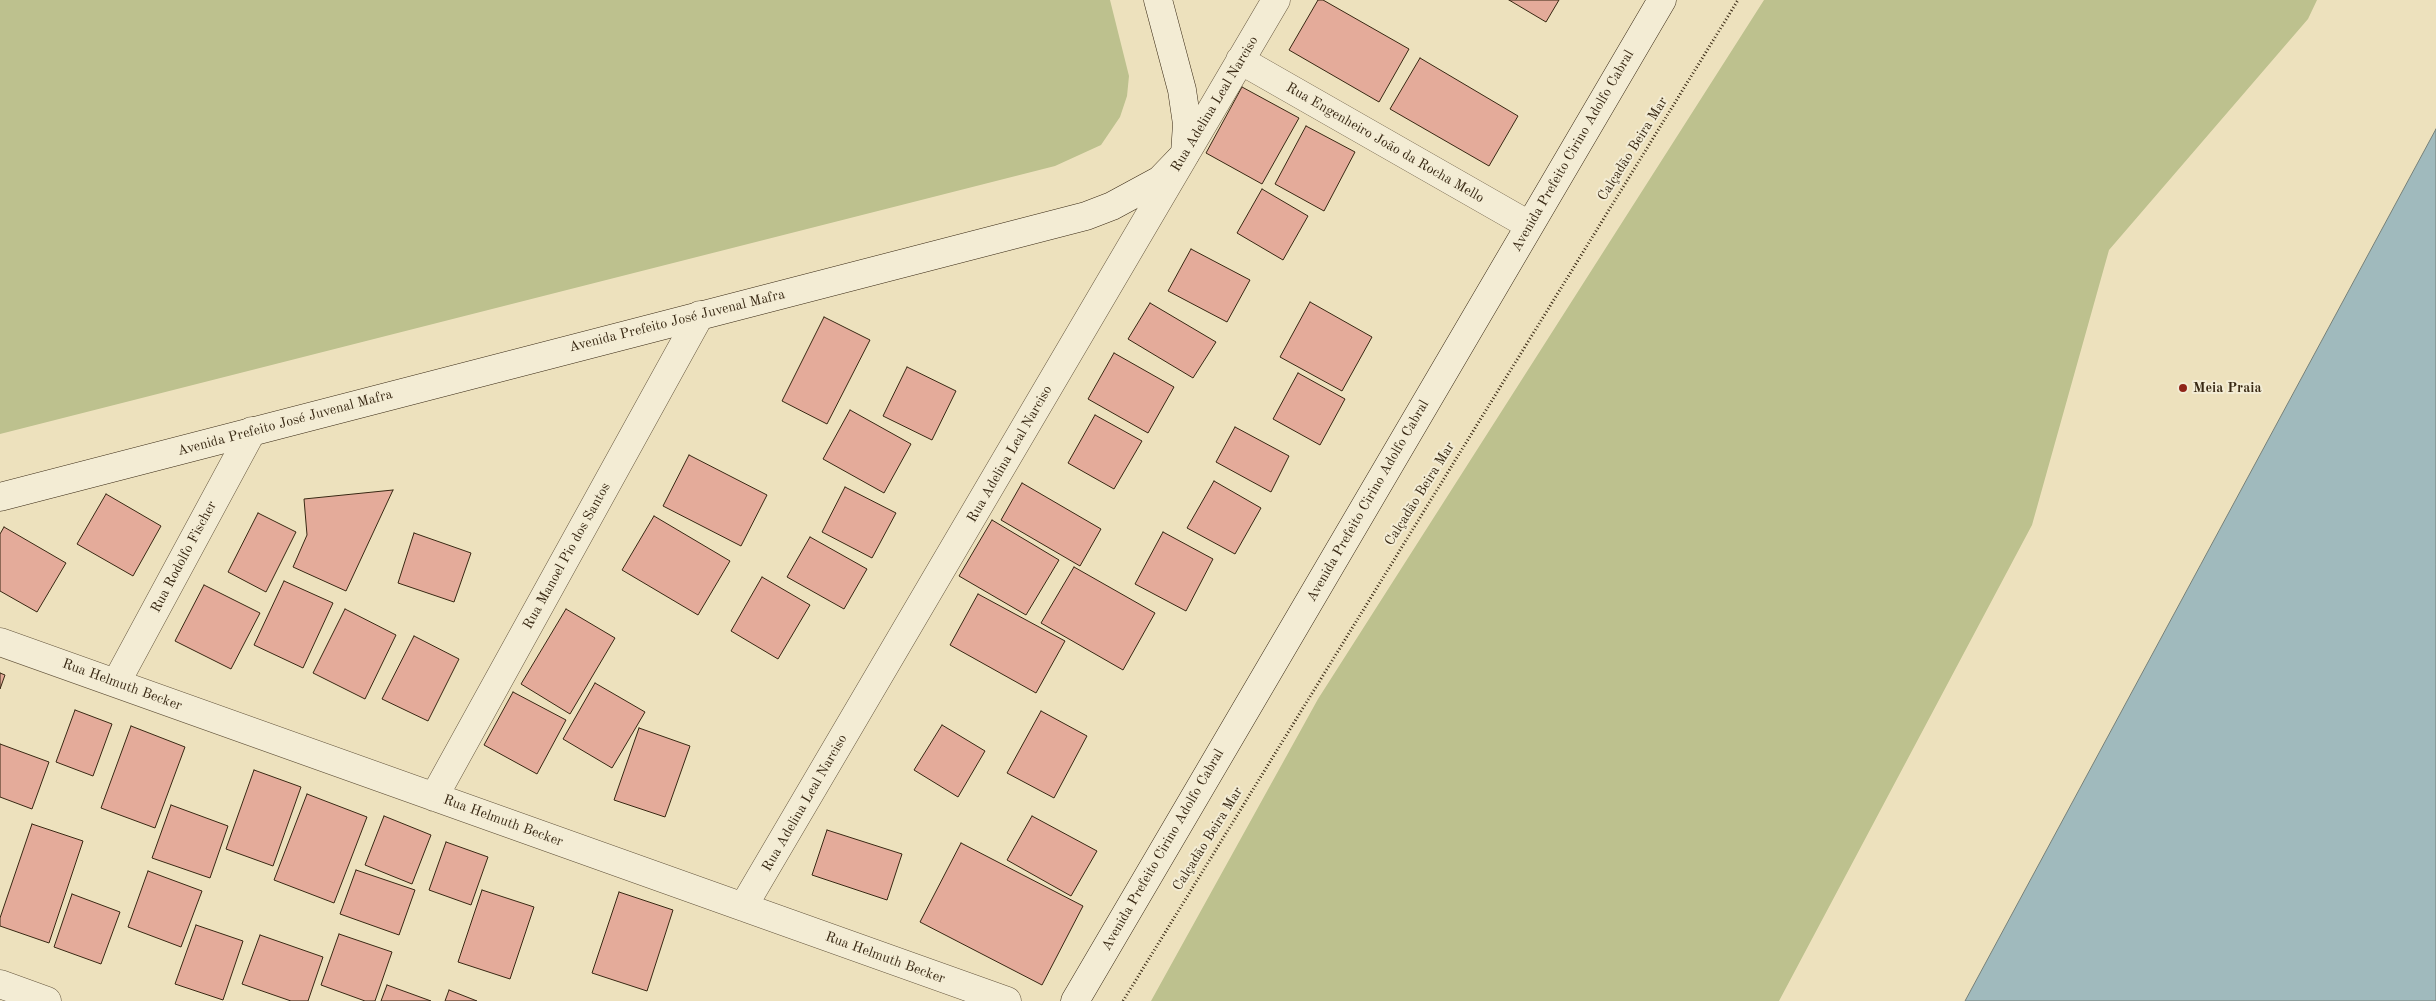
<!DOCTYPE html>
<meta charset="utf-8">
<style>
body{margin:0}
canvas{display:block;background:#ede1bd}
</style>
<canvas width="2436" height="1001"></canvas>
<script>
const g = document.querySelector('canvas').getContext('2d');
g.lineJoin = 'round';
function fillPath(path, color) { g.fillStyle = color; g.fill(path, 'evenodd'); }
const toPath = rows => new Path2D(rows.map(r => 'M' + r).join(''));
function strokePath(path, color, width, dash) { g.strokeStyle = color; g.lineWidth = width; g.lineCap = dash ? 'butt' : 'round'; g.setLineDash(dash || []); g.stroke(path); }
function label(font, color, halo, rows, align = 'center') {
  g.font = font + ' "Old Standard TT",serif'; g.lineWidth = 4; g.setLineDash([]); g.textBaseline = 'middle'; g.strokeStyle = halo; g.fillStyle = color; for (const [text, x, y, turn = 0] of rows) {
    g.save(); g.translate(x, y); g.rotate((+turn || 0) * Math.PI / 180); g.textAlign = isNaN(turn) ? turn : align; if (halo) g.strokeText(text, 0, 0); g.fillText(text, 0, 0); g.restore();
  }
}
const green = toPath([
 [0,0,1110,0,1129,76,1127,96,1120,117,1101,145,1055,166,0,434],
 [1764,0,2317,0,2308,19,2109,250,2032,525,1779,1001,1151,1001,1318,699]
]);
const water = toPath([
 [2436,129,2436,1001,1965,1001,2436,129]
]);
const building = toPath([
 [1318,0,1323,0,1409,49,1379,102,1289,50,1318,0],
 [1509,0,1559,0,1546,22,1509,0],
 [1420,58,1518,116,1489,166,1390,109,1420,58],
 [1242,87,1299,118,1262,184,1206,153,1242,87],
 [1306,126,1355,152,1324,211,1275,184,1306,126],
 [1262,189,1308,216,1283,260,1237,233,1262,189],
 [1191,249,1250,280,1227,322,1168,291,1191,249],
 [1310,302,1372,337,1342,391,1280,357,1310,302],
 [1150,303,1216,342,1193,378,1128,339,1150,303],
 [824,317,870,340,827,424,782,401,824,317],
 [1114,353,1174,387,1148,433,1088,399,1114,353],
 [907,367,956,391,932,440,883,416,907,367],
 [1298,373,1345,399,1320,445,1273,419,1298,373],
 [850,410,911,444,884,493,823,459,850,410],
 [1095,415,1142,441,1114,489,1068,463,1095,415],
 [1235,427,1289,456,1271,492,1216,462,1235,427],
 [689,455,767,495,741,546,663,506,689,455],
 [1214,481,1261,508,1235,554,1187,528,1214,481],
 [1022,483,1101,529,1080,566,1001,520,1022,483],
 [845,487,896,513,872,558,822,532,845,487],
 [393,490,346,591,293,567,307,535,304,499,393,490],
 [106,494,161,526,133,576,77,544,106,494],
 [258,513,296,532,266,592,228,572,258,513],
 [654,516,730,561,698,615,622,570,654,516],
 [992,520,1059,560,1026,615,959,576,992,520],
 [4,527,66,563,37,612,0,591,0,534,4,527],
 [1163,532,1213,559,1186,611,1135,584,1163,532],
 [414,533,471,553,454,602,398,583,414,533],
 [810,537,867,569,844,609,787,577,810,537],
 [1074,567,1155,613,1123,670,1041,623,1074,567],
 [762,577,810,605,778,659,731,631,762,577],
 [284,581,333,603,303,668,254,645,284,581],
 [204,585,260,613,231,669,175,641,204,585],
 [978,594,1065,641,1036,693,950,645,978,594],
 [345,609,396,635,365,699,313,673,345,609],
 [566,609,615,638,570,714,521,684,566,609],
 [414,636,459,659,428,721,382,699,414,636],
 [0,673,5,675,0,689,0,673],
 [595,683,645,712,612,768,563,739,595,683],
 [513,692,566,720,537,774,484,745,513,692],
 [75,710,112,724,93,776,56,762,75,710],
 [1041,711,1087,736,1054,798,1007,773,1041,711],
 [942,725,985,751,958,797,914,770,942,725],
 [131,726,185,747,155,828,101,808,131,726],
 [639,728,690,746,665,817,614,800,639,728],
 [0,744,49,762,32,809,0,797,0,744],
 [254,770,301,787,273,866,226,849,254,770],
 [307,794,367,817,334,903,274,880,307,794],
 [171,805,228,826,210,878,152,858,171,805],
 [384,816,431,835,412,884,365,865,384,816],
 [1032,816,1097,851,1071,896,1007,860,1032,816],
 [32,824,83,841,49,943,0,926,0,918,32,824],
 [827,830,902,854,887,900,812,875,827,830],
 [446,842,488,857,471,905,429,890,446,842],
 [961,843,1083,906,1042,985,920,922,961,843],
 [356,870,415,890,399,935,340,914,356,870],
 [148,871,202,891,181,947,128,927,148,871],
 [482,890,534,907,510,979,458,962,482,890],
 [619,892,673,910,647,991,592,973,619,892],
 [72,894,120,912,101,964,54,947,72,894],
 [196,925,243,941,223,1000,175,984,196,925],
 [339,934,392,952,375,1001,365,1001,321,985,339,934],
 [260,935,323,957,308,1001,291,1001,242,984,260,935],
 [387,985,431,1001,381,1001,387,985],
 [449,990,477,1001,445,1001,449,990]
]);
const path = toPath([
 [1123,1001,1738,0]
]);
const street = toPath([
 [1240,60,1529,225],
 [0,642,1007,1001],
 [116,683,252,431],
 [434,797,700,315],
 [743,907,1276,0],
 [0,984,47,1001]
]);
const secondary = toPath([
 [0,497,1086,216,1112,206,1160,180,1185,154,1187,124,1182,90,1158,0],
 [1075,1001,1662,0]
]);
const markers = [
 [2183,388,5,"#8f2418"]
];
const streetNames = [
 ["Rua Adelina Leal Narciso",1215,104,-59],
 ["Rua Engenheiro João da Rocha Mello",1385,143,30],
 ["Calçadão Beira Mar",1633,149,-58],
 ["Avenida Prefeito Cirino Adolfo Cabral",1573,151,-60],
 ["Avenida Prefeito José Juvenal Mafra",677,321,-14],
 ["Avenida Prefeito José Juvenal Mafra",285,423,-15],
 ["Rua Adelina Leal Narciso",1010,454,-60],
 ["Calçadão Beira Mar",1420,494,-58],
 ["Avenida Prefeito Cirino Adolfo Cabral",1368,501,-60],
 ["Rua Manoel Pio dos Santos",567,556,-61],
 ["Rua Rodolfo Fischer",184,557,-62],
 ["Rua Helmuth Becker",122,685,20],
 ["Rua Adelina Leal Narciso",805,803,-60],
 ["Rua Helmuth Becker",503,821,20],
 ["Calçadão Beira Mar",1208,839,-58],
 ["Avenida Prefeito Cirino Adolfo Cabral",1163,850,-60],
 ["Rua Helmuth Becker",885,958,20]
];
const poiNames = [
 ["Meia Praia",2193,388]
];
fillPath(green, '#bdc18e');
fillPath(water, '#a0babd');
strokePath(water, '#768079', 1);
fillPath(building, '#e4ab9a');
strokePath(building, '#382813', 1);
strokePath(street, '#65563e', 29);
strokePath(secondary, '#382813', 29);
strokePath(path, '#382813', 3, [1, 2.5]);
strokePath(street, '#f3ecd4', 28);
strokePath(secondary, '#f3ecd4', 28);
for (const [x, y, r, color] of markers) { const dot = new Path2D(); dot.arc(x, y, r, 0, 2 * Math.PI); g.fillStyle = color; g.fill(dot); strokePath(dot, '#f3ecd4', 2); }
label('14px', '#382813', '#f3ecd4', streetNames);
label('bold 14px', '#382813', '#f3ecd4', poiNames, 'left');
</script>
